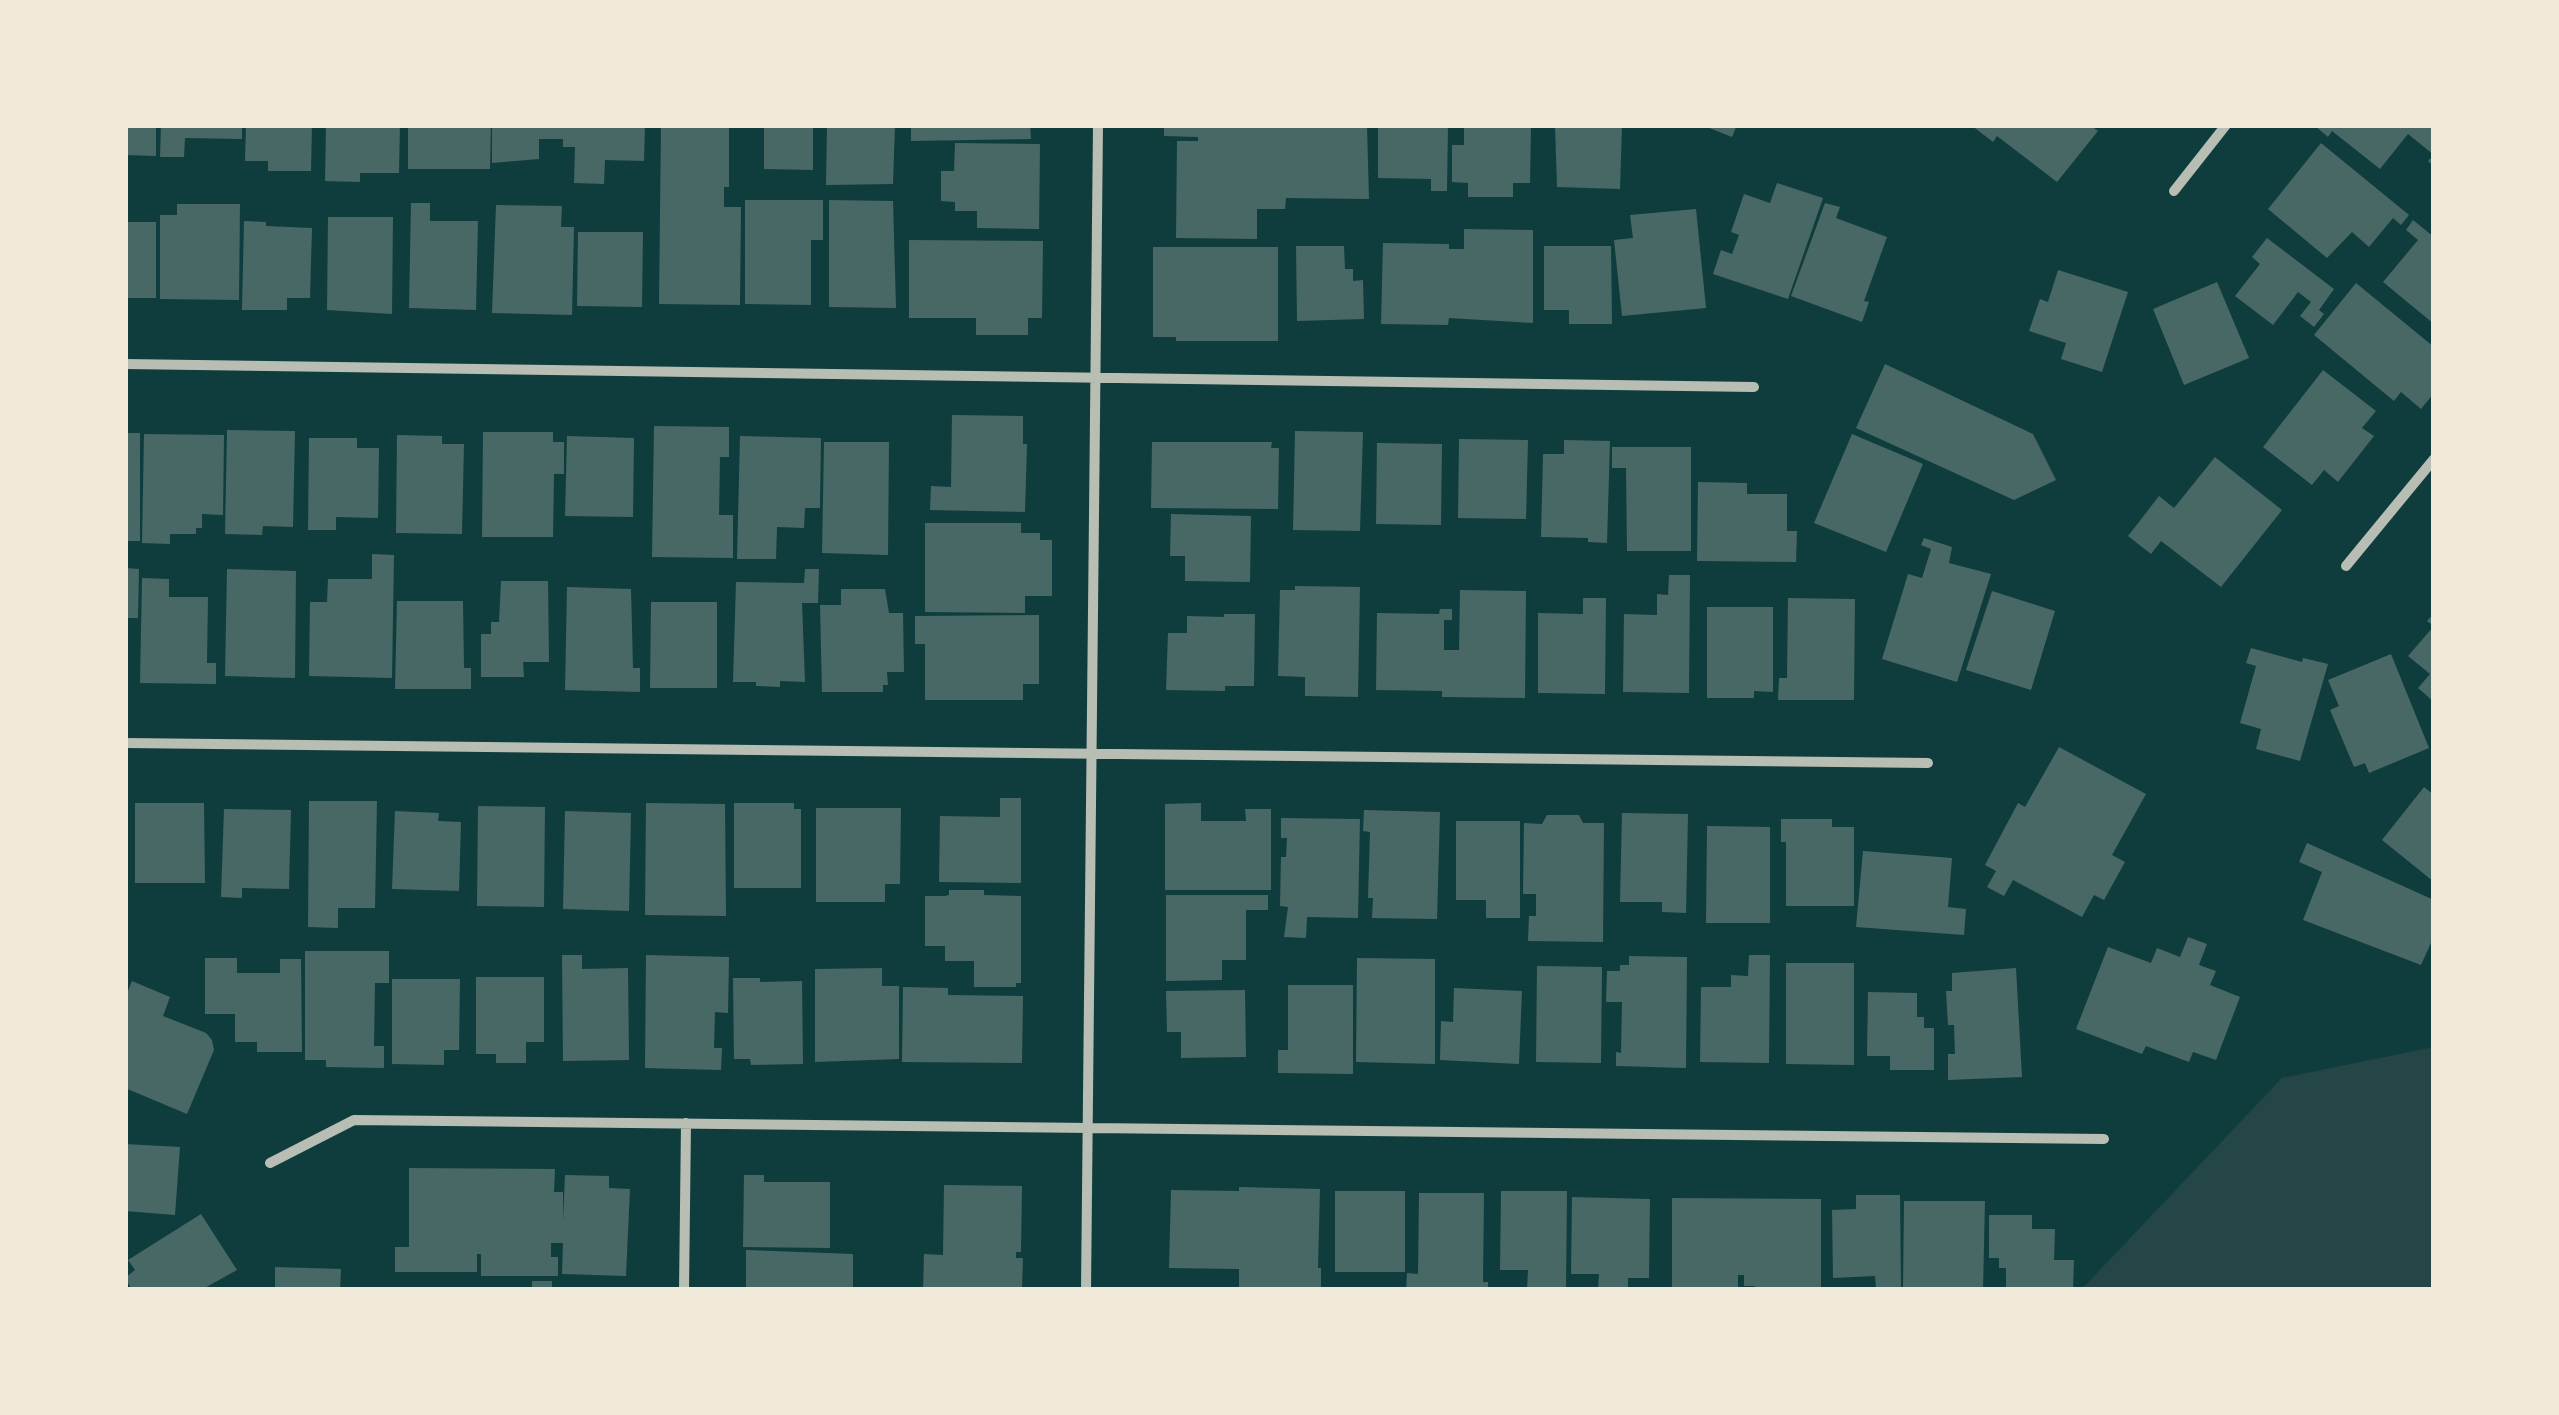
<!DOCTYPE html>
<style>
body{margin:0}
#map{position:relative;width:2559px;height:1415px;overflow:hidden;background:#0f3d3e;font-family:"DejaVu Sans",sans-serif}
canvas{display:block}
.frame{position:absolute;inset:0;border:128px solid #f1e9da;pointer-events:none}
</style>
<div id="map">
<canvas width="2559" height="1415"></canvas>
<div class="frame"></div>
</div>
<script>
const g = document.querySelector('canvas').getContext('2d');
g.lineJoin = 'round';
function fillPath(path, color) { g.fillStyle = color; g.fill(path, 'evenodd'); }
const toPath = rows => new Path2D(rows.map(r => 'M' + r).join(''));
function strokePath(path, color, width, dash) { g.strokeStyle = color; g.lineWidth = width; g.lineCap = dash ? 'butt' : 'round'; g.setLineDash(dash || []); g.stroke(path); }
const green = toPath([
 [2434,1047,2434,1290,2081,1290,2282,1078]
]);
const building = toPath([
 [125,125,156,125,156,156,125,155],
 [161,125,242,125,242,139,185,138,184,157,160,157],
 [246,125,312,125,311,171,268,171,268,161,245,161],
 [326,125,400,125,399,173,360,173,360,182,325,181],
 [408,125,491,125,490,169,408,169],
 [492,125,645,125,644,161,605,160,604,184,574,183,575,147,563,147,563,139,539,139,539,159,492,163],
 [661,125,729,125,729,187,724,187,724,207,741,207,740,305,659,304],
 [764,125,813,125,813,170,764,169],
 [827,125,895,125,893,184,826,185],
 [911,125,1030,125,1031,139,911,141],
 [1164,125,1367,125,1369,199,1286,198,1285,209,1257,209,1257,239,1176,238,1177,141,1198,141,1198,137,1164,136],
 [1378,125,1448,125,1447,191,1431,191,1431,179,1378,178],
 [1464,125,1531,125,1530,183,1513,183,1513,197,1468,197,1468,183,1452,182,1452,145,1464,145],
 [1555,125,1622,125,1620,189,1557,187],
 [1702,125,1737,125,1732,137],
 [1971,125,2090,125,2098,131,2057,182,1997,136,1993,142],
 [2314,125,2434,125,2434,166,2428,161,2434,155,2408,134,2380,169,2332,131,2328,137],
 [955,143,1040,144,1039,229,977,228,977,211,955,211,955,202,941,201,941,171,954,171],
 [2321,143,2409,215,2401,225,2393,218,2369,247,2352,232,2327,258,2268,209],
 [1777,183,1823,198,1788,299,1713,274,1721,250,1732,254,1739,235,1731,232,1744,194,1770,203],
 [745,200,823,200,823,240,811,240,811,305,745,304],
 [829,200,893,201,896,308,829,307],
 [411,203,430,203,430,221,478,221,476,310,409,308],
 [1825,203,1840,207,1836,218,1887,237,1864,301,1869,302,1862,322,1791,296],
 [177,204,240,204,239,300,160,299,160,215,177,215],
 [496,205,562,206,561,227,574,227,572,315,492,313],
 [1696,209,1706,308,1622,316,1614,240,1633,238,1630,215],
 [328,217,393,217,392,314,327,310],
 [2413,220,2434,237,2434,324,2383,282,2418,240,2406,230],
 [244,221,266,222,266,226,312,228,310,298,287,298,287,310,242,310],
 [125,222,156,222,156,298,125,298],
 [1464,229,1533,230,1533,323,1449,318,1448,325,1381,324,1383,243,1449,244,1449,249,1464,249],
 [578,232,643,232,642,307,577,306],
 [2267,238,2334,289,2319,310,2324,314,2314,327,2300,316,2311,302,2298,292,2273,325,2235,296,2260,264,2252,257],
 [909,240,1043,241,1042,318,1028,318,1028,335,976,335,976,318,909,318],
 [1296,246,1344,246,1345,269,1353,269,1353,281,1363,280,1364,319,1297,321],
 [1544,246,1611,246,1612,324,1569,324,1569,310,1544,310],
 [1153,247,1278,247,1278,341,1176,341,1176,337,1153,337],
 [2058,270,2128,292,2102,372,2061,359,2066,343,2029,331,2040,299,2048,302],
 [2217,282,2249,358,2184,385,2153,309],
 [2356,283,2434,347,2434,393,2421,409,2401,392,2394,401,2314,335],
 [1885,364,2033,434,2056,480,2014,500,1856,428],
 [2323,370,2376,411,2362,428,2374,436,2338,482,2324,470,2312,485,2263,447],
 [952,415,1023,416,1023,444,1027,444,1025,512,930,510,931,486,951,487],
 [654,426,729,427,729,457,720,457,719,515,733,515,733,558,652,557],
 [227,430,295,431,293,527,263,526,262,535,225,534],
 [1295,431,1363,432,1360,531,1293,530],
 [483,432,553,432,553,442,564,442,564,474,554,474,553,537,482,537],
 [125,433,140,433,140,541,125,541],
 [144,434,224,435,223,515,202,514,202,528,196,528,196,534,170,534,170,544,142,543],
 [1852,434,1923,464,1886,552,1814,523],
 [397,435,442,436,442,444,464,444,462,534,396,533],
 [567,436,634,438,633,517,565,516],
 [740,436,821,438,820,508,805,508,804,528,777,527,776,559,737,559],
 [309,438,357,438,357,448,379,448,378,518,336,517,336,530,308,530],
 [1459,439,1528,440,1526,519,1458,518],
 [1564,440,1610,441,1607,543,1588,542,1588,538,1541,537,1543,454,1564,454],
 [824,442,889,442,888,555,822,553],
 [1152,442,1272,442,1271,448,1279,448,1278,509,1151,508],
 [1377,443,1442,444,1441,525,1376,524],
 [1612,447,1691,447,1691,551,1627,551,1626,468,1612,468],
 [2215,457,2282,510,2221,587,2161,541,2151,554,2128,536,2159,496,2174,508],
 [1698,482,1747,483,1747,494,1787,494,1787,531,1797,531,1796,562,1697,561],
 [1171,514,1251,516,1250,582,1185,581,1185,556,1170,556],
 [925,523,1021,523,1021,533,1040,533,1040,540,1052,540,1052,596,1025,596,1025,613,925,612],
 [1924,538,1952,547,1949,563,1991,574,1957,682,1882,659,1908,574,1922,578,1931,549,1921,545],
 [372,554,394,555,392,678,309,676,310,602,327,602,328,579,372,579],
 [125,568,139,569,138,618,125,618],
 [227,569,296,571,295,678,225,676],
 [805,569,819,569,818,603,802,603,805,682,780,681,780,687,756,686,756,682,733,682,736,582,804,583],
 [1669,575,1690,575,1689,693,1623,692,1624,614,1657,615,1657,594,1668,595],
 [142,578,169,579,169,597,208,597,207,663,216,663,216,684,140,683],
 [501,581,548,581,549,662,523,662,524,677,481,677,481,634,491,634,491,622,499,622],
 [1295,586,1360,587,1358,697,1305,696,1305,677,1278,676,1280,590,1295,590],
 [567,587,631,589,633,668,640,668,640,692,565,690],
 [841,589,885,589,889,613,903,613,904,672,887,672,888,685,883,685,883,692,822,692,820,605,841,605],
 [1460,590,1526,591,1525,698,1442,697,1442,691,1376,690,1377,613,1439,614,1440,609,1452,609,1452,620,1444,620,1444,650,1459,650],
 [1992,591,2055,611,2031,690,1966,670],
 [1583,598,1606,598,1605,694,1538,693,1538,613,1583,614],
 [1788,598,1855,599,1854,700,1778,700,1779,678,1787,678],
 [397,601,463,601,464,668,471,668,471,689,395,689],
 [651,602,717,602,717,688,650,688],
 [1707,607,1773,607,1773,692,1754,691,1754,698,1707,698],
 [2434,613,2434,702,2418,688,2430,674,2408,656,2434,626,2427,621],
 [1224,614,1255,614,1254,686,1225,686,1225,691,1166,690,1168,633,1187,633,1187,616,1224,617],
 [1039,615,1039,684,1023,684,1023,700,925,700,925,644,915,644,915,616],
 [2251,648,2302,662,2303,658,2328,664,2300,761,2256,749,2261,729,2240,723,2256,666,2246,663],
 [2391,654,2429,748,2369,773,2365,763,2354,767,2330,710,2339,706,2328,680],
 [2059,747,2146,794,2112,855,2125,862,2104,900,2094,895,2082,917,2013,880,2004,896,1987,887,1996,871,1985,865,2018,803,2025,807],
 [2424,787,2434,795,2434,882,2382,840],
 [1000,798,1021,798,1021,883,939,882,940,816,1000,817],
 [309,801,377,801,375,908,338,908,338,928,308,927],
 [135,803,204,803,205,883,135,883],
 [646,803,725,804,726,916,645,915],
 [734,803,794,803,794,809,801,809,801,888,734,888],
 [1201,803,1201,821,1246,821,1245,809,1271,809,1271,890,1165,890,1165,804],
 [478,806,545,807,544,907,477,906],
 [816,808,901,808,900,884,885,884,885,902,816,902],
 [224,809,291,810,289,889,242,888,242,898,221,897],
 [1364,810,1440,812,1437,919,1372,918,1373,898,1368,898,1370,832,1363,831],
 [395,811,439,813,438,821,461,822,459,891,392,889],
 [565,811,631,813,629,911,563,909],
 [1622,813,1688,814,1686,913,1662,912,1662,902,1620,902],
 [1547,815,1579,815,1583,823,1604,823,1603,942,1528,941,1529,916,1536,916,1536,894,1523,894,1524,823,1542,824],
 [1281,818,1360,819,1358,918,1307,917,1306,938,1284,937,1288,907,1280,906,1281,857,1286,857,1287,838,1281,838],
 [1781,819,1832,819,1832,827,1854,827,1854,906,1786,906,1786,842,1781,842],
 [1456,821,1520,821,1520,918,1486,918,1486,900,1456,900],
 [1707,826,1770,827,1770,923,1706,923],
 [2307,843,2434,900,2434,936,2421,965,2303,920,2322,872,2299,862],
 [1863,851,1952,858,1948,907,1966,909,1964,935,1856,927],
 [949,890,984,890,984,895,1021,896,1021,983,1016,983,1016,987,974,987,974,961,945,961,945,946,925,946,925,896,945,896,949,895],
 [1166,895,1268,895,1268,910,1246,910,1246,960,1222,960,1222,980,1166,981],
 [2188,937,2207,944,2199,965,2216,971,2210,985,2240,997,2216,1060,2193,1052,2189,1062,2146,1046,2142,1054,2076,1029,2108,947,2151,963,2157,948,2180,957],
 [305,951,389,951,389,983,375,983,374,1046,384,1046,384,1068,326,1067,326,1060,305,1060],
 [562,955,582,955,582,969,628,968,629,1060,563,1061],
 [646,955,729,957,728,1013,715,1012,714,1048,722,1048,721,1070,645,1068],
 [1749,955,1770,955,1769,1063,1700,1062,1701,987,1731,987,1731,975,1748,976],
 [1629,956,1687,957,1686,1068,1616,1066,1616,1052,1621,1053,1622,1002,1606,1002,1607,971,1620,971,1620,965,1629,965],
 [205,958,237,958,237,973,280,973,280,959,301,959,302,1052,257,1052,257,1042,235,1042,235,1014,205,1014],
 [1357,958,1435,959,1435,1064,1356,1062],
 [1786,963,1854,963,1854,1065,1786,1064],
 [1537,966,1602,967,1601,1063,1536,1062],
 [882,968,882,986,899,986,899,1059,815,1062,815,969],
 [2016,968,2022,1077,1948,1080,1948,1054,1955,1054,1954,1025,1948,1025,1946,991,1952,991,1952,973],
 [476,977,544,977,544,1042,526,1042,526,1063,496,1063,496,1054,476,1054],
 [733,978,760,978,760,982,802,981,803,1064,751,1065,750,1059,734,1059],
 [392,979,460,979,459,1050,444,1050,444,1065,392,1064],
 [132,981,170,997,163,1016,206,1033,212,1040,214,1050,187,1114,125,1088,125,998],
 [1288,985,1353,985,1353,1074,1278,1073,1278,1050,1288,1050],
 [903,987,948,988,948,995,1023,996,1022,1063,902,1062],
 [1454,988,1522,991,1519,1064,1440,1060,1441,1021,1453,1022],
 [1245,990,1246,1057,1181,1058,1181,1032,1167,1032,1166,991],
 [1868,992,1917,993,1917,1017,1924,1017,1924,1028,1934,1028,1934,1070,1890,1070,1890,1056,1867,1056],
 [125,1144,180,1147,175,1215,125,1211],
 [409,1168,555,1169,554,1192,563,1192,563,1222,565,1175,609,1176,609,1188,630,1189,626,1276,562,1274,563,1243,551,1243,551,1257,558,1257,558,1276,481,1276,481,1254,477,1254,477,1272,395,1272,395,1247,409,1247],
 [744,1175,764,1175,764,1182,830,1182,830,1248,743,1247],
 [944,1185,1022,1186,1021,1252,1016,1252,1016,1258,1023,1258,1022,1290,923,1290,924,1254,943,1255],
 [1239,1187,1320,1189,1318,1268,1321,1268,1321,1290,1239,1290,1239,1269,1169,1268,1171,1190,1239,1191],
 [1335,1191,1405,1191,1405,1272,1335,1272],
 [1501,1191,1567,1191,1566,1290,1527,1290,1528,1270,1500,1270],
 [1419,1193,1484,1193,1483,1282,1488,1282,1488,1290,1406,1290,1407,1273,1418,1274],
 [1856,1195,1900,1195,1901,1287,1876,1290,1875,1276,1833,1278,1832,1210,1856,1209],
 [1572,1197,1650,1199,1649,1278,1628,1278,1628,1290,1598,1290,1599,1274,1571,1274],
 [1672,1198,1821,1199,1821,1290,1755,1290,1755,1286,1744,1286,1744,1275,1738,1275,1738,1290,1672,1290],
 [1904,1201,1985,1201,1983,1290,1903,1290],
 [201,1214,237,1270,201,1290,132,1290,125,1278,135,1270,128,1260],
 [1989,1215,2032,1215,2032,1229,2055,1229,2054,1260,2074,1260,2073,1290,2006,1290,2006,1268,1999,1268,1999,1258,1989,1258],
 [746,1250,853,1254,853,1290,746,1290],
 [275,1267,341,1269,340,1290,275,1290],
 [532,1281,552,1281,552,1290,532,1290]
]);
const minor = toPath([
 [2174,191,2226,125],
 [125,364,1754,387],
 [2346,566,2434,459],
 [125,743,1928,763],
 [270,1163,354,1120,2104,1139],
 [684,1290,686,1123],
 [1086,1290,1098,125]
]);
fillPath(green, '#244646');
fillPath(building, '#486865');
strokePath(minor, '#b8beb3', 10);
</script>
